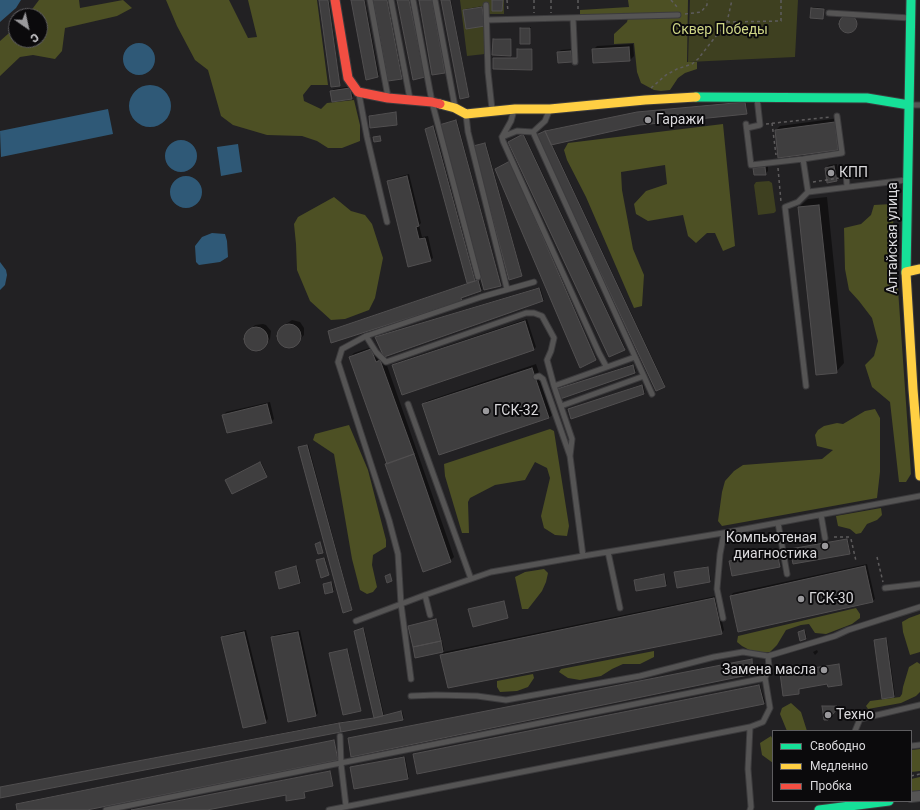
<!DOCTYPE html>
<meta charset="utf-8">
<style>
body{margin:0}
#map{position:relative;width:920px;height:810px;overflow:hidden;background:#222123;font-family:Roboto,sans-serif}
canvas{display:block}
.legend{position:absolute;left:772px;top:730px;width:140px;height:72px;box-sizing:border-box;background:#0b0a0c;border:1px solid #5e5d60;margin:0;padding:5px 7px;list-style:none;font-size:12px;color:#dbdadd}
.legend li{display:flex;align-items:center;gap:8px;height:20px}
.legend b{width:20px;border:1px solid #5e5d60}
.north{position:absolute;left:8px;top:8px;width:40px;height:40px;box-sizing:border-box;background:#0b0a0c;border:1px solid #5e5d60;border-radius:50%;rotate:146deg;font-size:11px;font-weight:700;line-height:16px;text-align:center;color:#dbdadd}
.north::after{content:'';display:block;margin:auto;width:14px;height:18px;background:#9a999c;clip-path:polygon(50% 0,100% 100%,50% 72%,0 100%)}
</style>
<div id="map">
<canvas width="920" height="810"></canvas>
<ul class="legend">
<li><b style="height:5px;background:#16e098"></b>Свободно</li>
<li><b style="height:5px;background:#ffcf43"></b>Медленно</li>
<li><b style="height:5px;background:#f24e42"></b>Пробка</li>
</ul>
<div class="north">С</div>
</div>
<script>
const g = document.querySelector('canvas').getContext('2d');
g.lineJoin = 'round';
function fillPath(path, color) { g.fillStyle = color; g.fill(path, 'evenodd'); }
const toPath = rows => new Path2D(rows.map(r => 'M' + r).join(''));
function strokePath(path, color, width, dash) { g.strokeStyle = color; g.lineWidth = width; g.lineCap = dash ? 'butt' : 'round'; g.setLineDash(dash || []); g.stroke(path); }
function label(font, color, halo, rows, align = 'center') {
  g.font = font + ' Roboto,sans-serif'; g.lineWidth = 4; g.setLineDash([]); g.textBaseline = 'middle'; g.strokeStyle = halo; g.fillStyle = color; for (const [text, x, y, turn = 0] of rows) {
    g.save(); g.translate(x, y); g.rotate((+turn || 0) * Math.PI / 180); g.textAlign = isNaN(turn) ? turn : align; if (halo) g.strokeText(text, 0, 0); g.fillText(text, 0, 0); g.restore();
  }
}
const green = toPath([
 [460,0,504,0,504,14,485,14,485,54,467,56],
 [690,0,798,0,795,57,688,62],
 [769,181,772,183,776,211,774,213,758,215,754,185,756,182]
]);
const forest = toPath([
 [39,0,79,0,80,8,123,0,132,8,117,16,65,28,62,51,55,59,33,55,20,57,0,76,0,41,16,27,16,40,40,40,40,16,27,16],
 [166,0,229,0,248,38,257,37,248,0,317,0,328,85,311,85,303,95,304,101,321,109,327,103,354,100,360,125,360,141,342,148,328,148,317,141,302,136,267,135,233,125,221,116,208,70,195,60,177,26],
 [628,0,688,0,687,62,697,62,697,69,685,73,678,78,670,90,661,91,654,90,641,83,637,72,634,43,614,44,614,34,627,22,629,14,580,17,580,10,629,7],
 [723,124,735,246,723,251,715,233,707,233,696,243,688,236,683,215,648,221,636,214,634,204,646,191,667,184,665,165,621,172,622,190,633,249,644,275,642,306,634,308,586,197,567,160,564,150,568,143],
 [334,197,351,211,365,215,372,224,383,258,375,298,369,310,345,319,331,320,310,301,297,270,296,244,294,224,298,217],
 [892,204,911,474,906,482,899,482,890,402,872,387,865,365,874,356,878,341,872,318,859,301,849,290,845,269,844,228,861,224,871,215,874,205],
 [875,409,880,418,880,472,877,498,722,526,718,521,722,492,725,481,734,471,743,465,822,459,833,450,817,446,815,435,818,430,824,426,837,423,843,424,865,411],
 [349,425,368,470,386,540,386,547,373,555,372,565,377,587,373,592,367,594,360,590,352,559,334,454,313,440,315,434],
 [550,429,554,431,569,526,567,536,555,535,544,528,541,516,550,478,547,468,535,462,525,480,495,485,470,498,468,502,469,533,462,533,445,476,444,464],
 [881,508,882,515,877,520,867,524,861,533,856,534,850,529,838,526,836,516],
 [544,569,548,573,546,582,542,591,528,609,522,609,515,577,525,572],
 [856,608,860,614,860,618,852,624,826,634,815,633,809,624,801,625,786,630,777,645,770,652,755,653,742,646,737,642,738,636],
 [920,614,920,652,910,655,903,632,902,622,909,618],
 [654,651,654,657,640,664,623,664,612,669,601,676,580,680,568,678,559,672,561,669],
 [917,662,920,664,920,692,916,696,901,703,868,709,866,706,870,701,900,697,902,694,903,687,909,667],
 [533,674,534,678,528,687,517,691,500,692,497,687,497,681],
 [791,703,801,712,807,731,787,731,780,714,782,708],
 [771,736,773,740,773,763,762,755,760,743],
 [920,749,920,771,911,772,911,750],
 [920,777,920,791,911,793,911,779]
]);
const water = toPath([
 [0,0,21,0,16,8,0,22],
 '123 59a16 16 0 1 1 32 0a16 16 0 1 1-32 0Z',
 '129 106a21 21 0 1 1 42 0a21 21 0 1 1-42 0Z',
 [108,109,113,134,1,157,0,131],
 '165 156a16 16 0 1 1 32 0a16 16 0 1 1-32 0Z',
 [238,144,242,172,221,176,217,147],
 '170 192a16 16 0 1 1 32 0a16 16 0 1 1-32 0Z',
 [212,233,225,234,227,241,228,257,220,262,199,265,196,262,195,246,202,237],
 [0,262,6,270,7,275,5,285,0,290]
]);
const shadow = toPath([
 [320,0,329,0,340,84,339,85],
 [352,0,365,0,379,75,378,76,366,79],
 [374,0,388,0,403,77,402,78,389,80],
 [398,0,410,0,425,75],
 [420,0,433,0,446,71,445,72],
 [442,0,451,0,469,95,468,96],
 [483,6,485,24,464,10,465,9],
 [813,7,824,8,824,17,823,18,812,8],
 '841 24a8 8 0 1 1 16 0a8 8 0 1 1-16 0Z',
 [522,27,531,27,529,43,521,28],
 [495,38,512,39,511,54,510,55,494,39],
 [633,44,634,56,630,60,593,50,597,46],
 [519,48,533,49,532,69,494,58,518,58],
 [573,49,574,58,572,61,558,52,561,50],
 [352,86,354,95,351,98,331,91,334,89],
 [746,101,747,113,640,124,552,144,665,385,664,386,538,135,547,130,639,112],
 [396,112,397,124,370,116,371,115],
 [839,118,842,145,838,149,779,157,776,130,780,126],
 [457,120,501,284,500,285,440,125],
 [434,126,476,281,479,280,482,289,462,297,462,300,332,342,330,330,468,283,426,129],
 [524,134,625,348,624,349,509,142],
 [486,143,522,274,521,275,474,146],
 [511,161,596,359,580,366],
 [837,164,839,178,836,180,826,168,829,165],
 [768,165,768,171,765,174,754,168,757,166],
 [409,174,421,223,419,225,422,237,428,236,433,258,430,260,409,265,388,181,391,179],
 [827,197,844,363,836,372,799,207,808,199],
 [540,287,544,300,543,301,377,336],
 [527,319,536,347,534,349,402,393,393,366,396,363],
 [292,320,300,322,304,328,304,335,295,345,292,346,285,346,280,341,278,334,279,331,286,324],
 [263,324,266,325,271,331,270,339,264,346,258,350,251,349,248,348,245,342,245,335,255,325],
 [375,346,380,358,384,357,454,557,450,561,388,463,350,357,354,353],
 [536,364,553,414,549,418,423,405,427,401],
 [633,364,636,371,635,372,559,389],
 [643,384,645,393,644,394,570,409],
 [270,402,274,419,271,422,224,415,226,412],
 [308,444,352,608,352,609,300,447],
 [261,462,267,475,266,476,227,479],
 [848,539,850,552,850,553,791,549],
 [778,552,780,565,779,566,730,561],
 [325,557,329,574,328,575,317,560],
 [867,564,875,599,872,601,731,596,733,593],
 [297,566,301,582,280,588,276,572],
 [708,566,711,580,710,581,675,573],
 [665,574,667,584,666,585,637,590,635,580,636,579],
 [332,582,334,590,333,591,324,584],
 [716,596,724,630,721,633,441,655,444,652],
 [504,601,508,616,507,617,471,609],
 [437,619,444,650,443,651,409,626],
 [364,628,384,715,402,711,404,718,403,719,0,797,0,787,340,722,375,718,355,631],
 [246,630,268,719,265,722,222,637,224,635],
 [300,630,318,713,315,716,272,638,274,635],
 [805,630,807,638,806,639,799,632],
 [887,638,895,695,894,696,875,640],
 [348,649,361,710,360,710,330,653],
 [817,650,818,652,815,655,813,652],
 [752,659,753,672,752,673,349,738],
 [839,664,842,683,841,684,828,683,799,688,799,693,781,673],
 [760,685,765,702,764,703,417,773,415,754],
 [837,705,838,707,828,719,823,707],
 [334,740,338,758,337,759,82,810,18,810,18,803],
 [405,756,409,777,408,778,355,788,352,767],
 [330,771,333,784,332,785,305,791,305,797,286,794,202,810,130,810]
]);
const building = toPath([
 [319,0,328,0,340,86,331,87,319,0],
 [351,0,364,0,378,77,366,80,351,0],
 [373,0,387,0,402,79,388,81,373,0],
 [397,0,409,0,425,77,413,80,397,0],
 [419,0,432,0,445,73,432,75,419,0],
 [441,0,450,0,469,97,460,99,441,0],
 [492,0,503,0,502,11,492,11,492,0],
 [482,7,485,26,466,29,463,10,482,7],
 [811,8,824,9,823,19,810,18,811,8],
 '839 24a9 9 0 1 1 18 0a9 9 0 1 1-18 0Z',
 [520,28,530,28,530,44,520,44,520,28],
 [493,39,511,39,511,56,492,55,493,39],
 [629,47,630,61,593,63,592,49,629,47],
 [517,49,532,49,532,70,493,69,493,58,517,58,517,49],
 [571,51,572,62,558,63,557,52,571,51],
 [350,88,352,99,332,102,330,91,350,88],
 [745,102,747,114,640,125,551,145,545,131,637,112,745,102],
 [396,112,397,125,370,128,369,116,396,112],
 [456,120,501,286,484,290,439,125,456,120],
 [835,122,838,150,778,158,775,130,835,122],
 [433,126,475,281,467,283,425,129,433,126],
 [545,131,665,387,656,391,536,135,545,131],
 [523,134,625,350,609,357,508,142,523,134],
 [380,136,381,141,374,142,373,137,380,136],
 [485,143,522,276,509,280,473,146,485,143],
 [510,161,596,360,580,368,495,169,510,161],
 [834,166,837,181,827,183,825,168,834,166],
 [765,167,766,175,754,175,753,168,765,167],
 [407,176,419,226,416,227,419,239,425,238,431,261,408,267,387,181,407,176],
 [819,205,837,373,816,375,798,207,819,205],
 [478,280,481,291,461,298,462,301,331,343,328,331,478,280],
 [539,288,543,301,384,357,375,337,539,288],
 [525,321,534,350,402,395,392,365,525,321],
 '277 336a12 12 0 1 1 24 0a12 12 0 1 1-24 0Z',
 '244 339a12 12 0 1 1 24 0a12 12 0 1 1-24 0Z',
 [371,349,376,362,380,360,414,454,387,464,349,357,371,349],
 [633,365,635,373,560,399,557,389,633,365],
 [532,368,549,418,439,455,422,404,532,368],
 [642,385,644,394,571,419,568,409,642,385],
 [267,404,272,423,227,433,222,415,267,404],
 [307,445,352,610,343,613,298,447,307,445],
 [414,454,451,562,423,572,385,464,414,454],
 [260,462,267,477,232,494,225,480,260,462],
 [847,539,850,554,793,564,790,549,847,539],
 [320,542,323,553,318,554,315,544,320,542],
 [777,552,780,567,732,576,729,561,777,552],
 [324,558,329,575,321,578,316,560,324,558],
 [296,566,300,583,279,589,275,572,296,566],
 [865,566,873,602,738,632,730,596,865,566],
 [708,567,710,582,677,588,674,572,708,567],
 [390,574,392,581,387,583,385,576,390,574],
 [664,574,666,586,636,591,634,580,664,574],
 [331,582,333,592,325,594,323,584,331,582],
 [714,598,722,634,448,688,440,655,714,598],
 [504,601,508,618,473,627,468,609,504,601],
 [436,619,441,641,413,647,408,626,436,619],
 [363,628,383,716,374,718,354,631,363,628],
 [804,630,806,639,800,641,798,632,804,630],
 [244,632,266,723,243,728,221,637,244,632],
 [298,632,316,716,288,722,271,637,298,632],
 [886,638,894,697,882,699,874,640,886,638],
 [441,641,443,652,415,658,413,647,441,641],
 [347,649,361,711,343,715,329,653,347,649],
 [752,659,753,674,351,757,348,738,752,659],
 [839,664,842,685,828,687,827,684,799,689,799,694,783,696,780,673,839,664],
 [759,685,764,704,417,774,413,754,759,685],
 [822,706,837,706,837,709,828,720,824,720,822,706],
 [401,711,403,720,341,732,339,723,374,718,401,711],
 [339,723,341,732,0,798,0,787,339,723],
 [334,740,338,760,87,810,17,810,16,804,334,740],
 [404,757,408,779,354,789,350,767,404,757],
 [330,771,333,786,304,792,305,798,286,801,286,795,207,810,131,810,330,771]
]);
const path = toPath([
 [507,0,508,12],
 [534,0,534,13],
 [551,0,551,13],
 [578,0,578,10],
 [671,0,678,8],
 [685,14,701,12,707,5,707,0],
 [727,22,781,21,781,0],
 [651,88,666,75,677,69,692,64,698,59,727,22,732,0],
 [772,123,776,155],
 [766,124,830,117],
 [778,168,781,202],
 [813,182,839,178],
 [834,537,849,537,851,539,856,561],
 [877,557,883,582],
 [911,776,920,774]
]);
const lane = toPath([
 [370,0,388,97],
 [391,0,410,99],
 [413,0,432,102,478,277],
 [435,0,455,107],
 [486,5,488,72,492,109],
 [829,13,910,18],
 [573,18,575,62],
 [487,20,678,15],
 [359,94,367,137,387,222],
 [909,105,920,105],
 [514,110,511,121,502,137,503,141,599,353,606,366],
 [466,115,468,132,507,289],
 [746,124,751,165,803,159,842,153,837,116],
 [747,128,760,125,757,98],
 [533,132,652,394],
 [502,137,517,131,533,132,545,121,549,111],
 [803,159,808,192],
 [846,171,847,187],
 [366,336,376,352,386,362,526,313,534,313,542,316,554,338,551,351,547,360,554,386,572,439,570,456],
 [536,377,539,376,543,379,570,456,583,556],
 [554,386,635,357],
 [806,386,785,207,798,202,808,192,906,180],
 [408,404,471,579],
 [561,406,644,376],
 [821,515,825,538],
 [778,523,787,574],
 [608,552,620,608],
 [885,588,920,584],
 [425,595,430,615],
 [723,618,717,589,720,554,724,533],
 [356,621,425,595,491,572,583,556,729,532,920,496],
 [411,679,401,604,398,554,389,520,338,362,342,349,366,336,481,297,534,282],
 [411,696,436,695,477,696,506,700,640,676,714,657,743,652,768,656],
 [855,731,860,719,920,705],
 [340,736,341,764,346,806],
 [911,746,920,745],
 [106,810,765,678],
 [329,810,750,727],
 [750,810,751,807,748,769,750,727,763,722,770,708,765,678,769,667,768,656,835,636,848,630,920,607]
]);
const street = toPath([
 [911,797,920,796]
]);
const fast = toPath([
 [696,97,867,98,909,105],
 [906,273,911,0],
 [819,810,889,801]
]);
const slow = toPath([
 [440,104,455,108,466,114,515,109,550,109,645,100,696,97],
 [906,272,920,269],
 [906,273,913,389,920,476]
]);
const jam = toPath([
 [335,0,348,78,358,92,388,98,432,102,440,104]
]);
const markers = [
 [648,120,4,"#9a999c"],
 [831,173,4,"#9a999c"],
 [486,411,4,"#9a999c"],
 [825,546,4,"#9a999c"],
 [801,599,4,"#9a999c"],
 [824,670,4,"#9a999c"],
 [828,715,4,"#9a999c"]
];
const parkNames = [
 ["Сквер Победы",720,30]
];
const poiNames = [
 ["Гаражи",656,120],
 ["КПП",839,173],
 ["ГСК-32",494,411],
 ["Компьютеная",817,538,"right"],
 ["диагностика",817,554,"right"],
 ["ГСК-30",809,599],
 ["Замена масла",816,670,"right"],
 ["Техно",836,715]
];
const streetNames = [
 ["Алтайская улица",893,238,-90]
];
fillPath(green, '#3e4020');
fillPath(forest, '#4d5024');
fillPath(water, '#2f5977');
fillPath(shadow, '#0007');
fillPath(building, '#3f3e3f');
strokePath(building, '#514f50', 1);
strokePath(lane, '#3c3b3d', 7);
strokePath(street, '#3c3b3d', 12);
strokePath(fast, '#3c3b3d', 11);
strokePath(slow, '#3c3b3d', 11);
strokePath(jam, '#3c3b3d', 11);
strokePath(path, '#5e5c5d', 1.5, [3, 3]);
strokePath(lane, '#555454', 5);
strokePath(street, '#555454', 10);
strokePath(fast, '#16e098', 9);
strokePath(slow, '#ffcf43', 9);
strokePath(jam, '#f24e42', 9);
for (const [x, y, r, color] of markers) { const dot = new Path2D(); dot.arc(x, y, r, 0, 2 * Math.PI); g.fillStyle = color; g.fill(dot); strokePath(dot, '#0b0a0c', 1.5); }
label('14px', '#cfd686', '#0b0a0c', parkNames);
label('14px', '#dbdadd', '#0b0a0c', poiNames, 'left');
label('14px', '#dbdadd', '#0b0a0c', streetNames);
</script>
